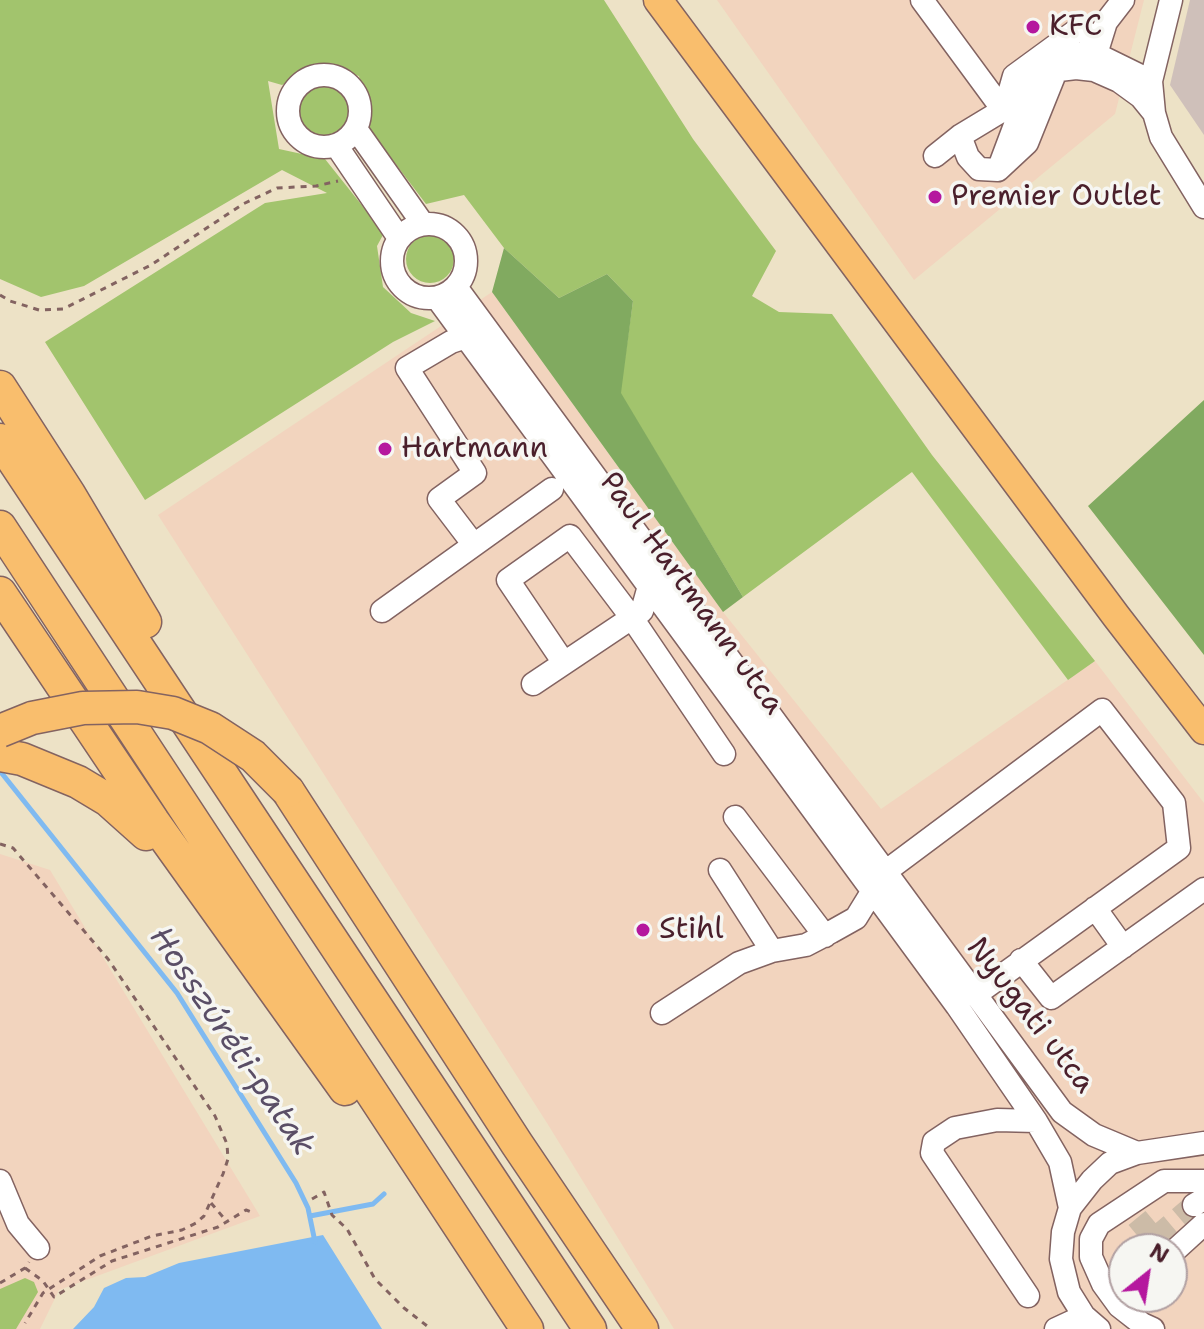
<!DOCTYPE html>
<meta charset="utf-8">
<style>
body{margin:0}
#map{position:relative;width:1204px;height:1329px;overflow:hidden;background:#ede2c6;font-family:"Shantell Sans",sans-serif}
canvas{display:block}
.north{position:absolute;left:1108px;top:1233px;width:80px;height:80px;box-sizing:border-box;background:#f6f6f2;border:2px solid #b1a0a2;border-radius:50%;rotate:30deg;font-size:22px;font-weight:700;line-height:32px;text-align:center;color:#4a1f2b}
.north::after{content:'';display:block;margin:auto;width:28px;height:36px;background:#b5179e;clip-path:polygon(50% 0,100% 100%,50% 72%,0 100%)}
</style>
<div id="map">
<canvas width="1204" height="1329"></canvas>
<div class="north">N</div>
</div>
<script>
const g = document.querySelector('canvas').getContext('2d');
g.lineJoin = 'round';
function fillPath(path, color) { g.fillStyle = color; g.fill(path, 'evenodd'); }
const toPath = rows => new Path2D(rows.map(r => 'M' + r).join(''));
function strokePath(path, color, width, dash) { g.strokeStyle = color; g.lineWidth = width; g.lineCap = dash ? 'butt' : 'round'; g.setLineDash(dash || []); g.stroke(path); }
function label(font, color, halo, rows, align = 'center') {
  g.font = font + ' "Shantell Sans",sans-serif'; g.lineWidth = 7; g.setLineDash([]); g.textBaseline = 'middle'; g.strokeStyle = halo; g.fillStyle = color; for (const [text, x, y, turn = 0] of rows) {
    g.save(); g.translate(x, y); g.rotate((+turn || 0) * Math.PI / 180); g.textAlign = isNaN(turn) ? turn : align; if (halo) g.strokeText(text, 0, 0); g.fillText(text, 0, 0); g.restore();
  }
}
const built = toPath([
 [717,0,1144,0,1115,114,914,280],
 [492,292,723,612,881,809,1095,661,1204,803,1204,1329,674,1329,547,1123,158,515],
 [1124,1249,1172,1249,1172,1297,1124,1297],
 [0,854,50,870,260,1216,59,1290,40,1329,0,1329]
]);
const industrial = toPath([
 [1190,0,1204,0,1204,135,1170,85]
]);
const green = toPath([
 [0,0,604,0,693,139,776,251,752,296,779,312,832,314,932,455,1095,661,1068,680,912,472,743,597,620,393,633,301,607,274,559,298,504,248,464,195,426,204,369,129,359,76,316,66,282,85,268,81,279,149,325,159,384,233,377,246,383,287,411,313,435,321,393,342,145,500,45,342,265,203,327,193,282,170,84,286,41,297,0,279],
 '293 113a30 30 0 1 1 60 0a30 30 0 1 1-60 0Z',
 '406 259a24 24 0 1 1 48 0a24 24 0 1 1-48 0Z',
 [25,1278,34,1282,38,1292,16,1329,0,1329,0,1289]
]);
const forest = toPath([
 [504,248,559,298,607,274,633,301,621,393,743,597,723,612,492,292],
 [1204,400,1204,655,1088,506]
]);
const water = toPath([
 [323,1235,382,1329,73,1329,94,1307,104,1288,126,1278,145,1277,179,1263]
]);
const stream = toPath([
 [0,771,177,993,296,1183,308,1208,315,1242],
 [310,1216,373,1204,384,1194]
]);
const minorTunnel = toPath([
 [1137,1218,1162,1248],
 [1154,1239,1194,1205]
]);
const path = toPath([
 [0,295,10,301,39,310,63,309,151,265,243,204,277,188,316,186,338,181],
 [0,844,13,848,108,959,215,1116,227,1144,228,1159,223,1174,204,1216,196,1223,182,1230,152,1236,100,1256,43,1293,25,1323],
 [312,1199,324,1192,332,1215,347,1229,375,1279,404,1308,431,1329],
 [211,1203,223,1217],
 [25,1268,43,1281,54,1297,112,1261,218,1227,246,1210,254,1213],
 [0,1283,25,1268,29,1262]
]);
const minor = toPath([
 [922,0,1003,110],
 [1171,0,1151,81,1154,113,1161,137,1204,207],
 [1097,51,1106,22,1123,0],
 [1059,70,1076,68,1094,70,1119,81,1141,97,1154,113],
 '288 111a36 36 0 1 1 72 0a36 36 0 1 1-72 0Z',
 [1017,99,1010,90,1014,76,1077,30,1099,37],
 [356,129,423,224],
 [960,136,968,157,979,169,998,170,1027,143,1056,71],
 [336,145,399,238],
 [935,156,960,136,1003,110,1082,53,1096,54,1151,81],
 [1000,165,1027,93],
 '392 261a37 37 0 1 1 74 0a37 37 0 1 1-74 0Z',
 [456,287,1062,1112,1094,1135,1137,1153],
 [437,298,957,1006,1036,1121,1060,1162,1070,1208],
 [466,337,451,342,407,368,475,473,439,499,474,545],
 [382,611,552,489],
 [564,663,508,580,570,536,632,618,724,754],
 [533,684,642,611,649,586],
 [735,817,825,936],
 [720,870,772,951],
 [885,872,1102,710,1174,803,1179,848,975,995],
 [1095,908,1123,947],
 [1021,960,1051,998,1204,889],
 [662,1013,739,963,772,951,806,945,831,932,856,918,872,892],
 [0,1181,18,1224,38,1248],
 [1194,1205,1204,1199],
 [1172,1253,1204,1224],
 [1028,1296,932,1153,934,1142,955,1128,997,1120,1036,1121],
 [1056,1329,1084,1316],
 [1099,1329,1084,1316,1069,1292,1061,1259,1063,1232,1070,1208,1092,1180,1110,1163,1137,1153,1204,1143],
 [1153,1329,1142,1324,1119,1306,1103,1284,1091,1257,1091,1239,1099,1224,1164,1181,1204,1181]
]);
const major = toPath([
 [658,0,1116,616,1204,730]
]);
const highway = toPath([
 [0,387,69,494,145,622],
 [0,440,590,1329],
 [0,527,527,1329],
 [0,593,153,821,345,1089],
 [0,755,22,759,78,782,108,800,146,834],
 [288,791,517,1144,642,1329]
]);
const highwayBridge = toPath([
 [0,731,32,718,83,708,137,707,173,713,210,728,253,756,288,791]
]);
const markers = [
 [1033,27,8,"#b5179e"],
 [935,197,8,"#b5179e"],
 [385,449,8,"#b5179e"],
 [643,930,8,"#b5179e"]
];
const poiNames = [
 ["KFC",1049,27],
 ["Premier Outlet",951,197],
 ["Hartmann",401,449],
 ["Stihl",659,930]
];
const streetNames = [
 ["Paul Hartmann utca",691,594,54],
 ["Nyugati utca",1030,1016,52]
];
const waterNames = [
 ["Hosszúréti-patak",231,1042,56]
];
fillPath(built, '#f2d4be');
fillPath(industrial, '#cfc0ba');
fillPath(green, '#a2c46d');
fillPath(forest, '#81aa60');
fillPath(water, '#7fbaf1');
strokePath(stream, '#7fbaf1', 5);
strokePath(minorTunnel, '#ccbba7', 22, [22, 11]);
strokePath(minor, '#836361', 25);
strokePath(major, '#836361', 31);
strokePath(highway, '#836361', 35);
strokePath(path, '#836361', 3, [6, 6]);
strokePath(minor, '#fff', 22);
strokePath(major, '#f9be6d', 28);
strokePath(highway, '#f9be6d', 32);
strokePath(highwayBridge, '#836361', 35, []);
strokePath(highwayBridge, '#f9be6d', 32);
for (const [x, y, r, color] of markers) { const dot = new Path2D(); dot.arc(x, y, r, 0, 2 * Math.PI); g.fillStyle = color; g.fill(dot); strokePath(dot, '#f6f6f2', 3); }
label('30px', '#4a1f2b', '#f6f6f2', poiNames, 'left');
label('30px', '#4a1f2b', '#f6f6f2', streetNames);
label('italic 32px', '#5a4e66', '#f6f6f2', waterNames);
</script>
